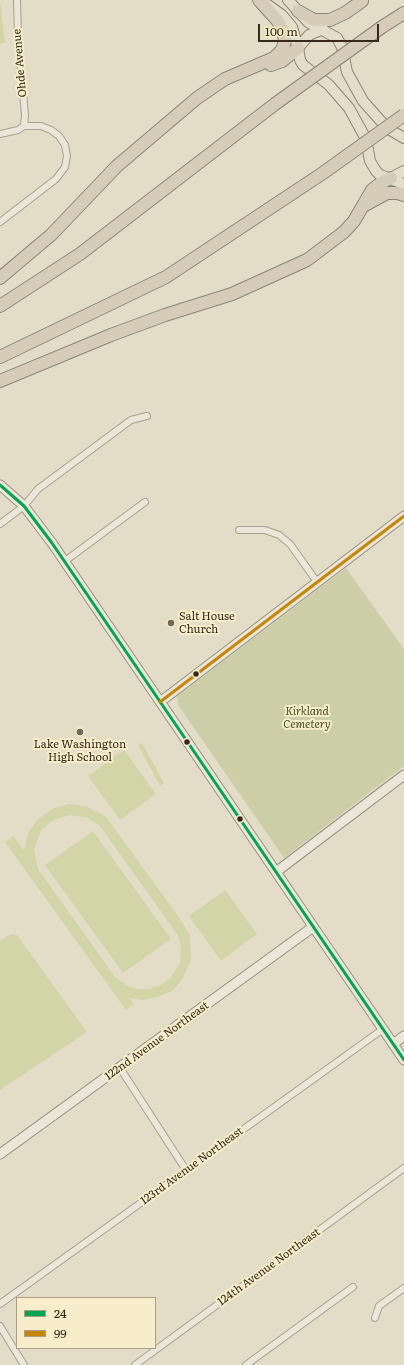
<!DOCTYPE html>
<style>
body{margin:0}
#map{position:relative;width:404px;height:1365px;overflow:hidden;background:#e3ddc7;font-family:Literata,serif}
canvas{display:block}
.legend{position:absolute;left:16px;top:1297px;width:140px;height:52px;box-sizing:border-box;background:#f7edca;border:1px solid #aa9f84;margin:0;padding:5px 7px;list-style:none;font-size:12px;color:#36291a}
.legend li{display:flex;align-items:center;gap:8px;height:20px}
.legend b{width:20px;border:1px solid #aa9f84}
.scale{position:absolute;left:258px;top:24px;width:121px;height:18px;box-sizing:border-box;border:2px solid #36291a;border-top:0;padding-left:5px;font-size:12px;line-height:14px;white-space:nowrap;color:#36291a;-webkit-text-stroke:3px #f7edca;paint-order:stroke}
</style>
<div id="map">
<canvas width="404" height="1365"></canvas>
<ul class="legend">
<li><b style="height:5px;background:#00a651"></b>24</li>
<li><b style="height:5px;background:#c78706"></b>99</li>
</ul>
<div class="scale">100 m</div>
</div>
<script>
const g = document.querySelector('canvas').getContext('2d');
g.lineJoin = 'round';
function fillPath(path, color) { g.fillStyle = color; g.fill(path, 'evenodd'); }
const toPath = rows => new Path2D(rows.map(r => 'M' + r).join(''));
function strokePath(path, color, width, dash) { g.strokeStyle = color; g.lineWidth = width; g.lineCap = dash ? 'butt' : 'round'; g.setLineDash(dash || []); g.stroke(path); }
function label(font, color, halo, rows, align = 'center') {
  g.font = font + ' Literata,serif'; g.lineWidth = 4; g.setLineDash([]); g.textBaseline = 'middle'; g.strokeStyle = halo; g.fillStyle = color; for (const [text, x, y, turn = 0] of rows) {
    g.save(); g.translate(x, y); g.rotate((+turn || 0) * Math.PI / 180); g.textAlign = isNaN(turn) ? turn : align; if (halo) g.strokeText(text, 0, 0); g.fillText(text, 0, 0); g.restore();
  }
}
const green = toPath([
 [0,0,5,43,0,44],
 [142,743,164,783,160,786,138,745],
 [124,750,156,794,120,820,88,776],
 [68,804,85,806,100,813,107,818,183,923,190,936,191,959,182,980,172,991,158,997,143,1000,130,998,134,1004,126,1010,5,842,13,836,24,850,28,833,38,819,52,809],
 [69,815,88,818,100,826,177,934,181,945,180,963,170,978,161,985,149,989,137,989,126,985,116,978,38,869,34,850,41,831,50,822],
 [93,831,171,939,123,973,45,865],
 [225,890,257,934,221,961,189,916],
 [11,934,17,935,87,1032,0,1090,0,941]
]);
const cemetery = toPath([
 [346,568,404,649,404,766,284,858,178,705,177,696]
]);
const street = toPath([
 [17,0,18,37,25,115,24,126],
 [0,134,18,130,24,126],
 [0,222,56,179,65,167,67,156,65,145,59,136,51,130,41,126,24,126],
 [0,524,24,506,38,489,131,420,147,416],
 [239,530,265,530,279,535,290,544,317,582],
 [65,561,145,502],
 [120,1068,186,1170],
 [0,1304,383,1029],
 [375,1318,379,1306,404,1288],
 [0,1326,24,1365],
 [135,1365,404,1168],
 [246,1365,353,1287]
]);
const secondary = toPath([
 [0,485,24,506,52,543,404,1060],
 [160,702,404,516],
 [276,872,404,775],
 [393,1044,404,1036],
 [0,1154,313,927]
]);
const primary = toPath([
 [288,0,308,22,337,38,342,47,347,72,363,101,387,128,404,138],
 [268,5,282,15,292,27,298,48,300,60,303,65,329,85,349,108,366,139,370,161,376,171,380,175,404,184],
 [298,48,309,35,323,29],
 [391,178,404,171]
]);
const highway = toPath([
 [298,11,314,20,330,20,345,13,362,1],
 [382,27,404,13],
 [271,65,282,61,298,48],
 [365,205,387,193,397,193,404,195],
 [0,278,51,235,117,166,197,98,225,79,274,58,282,50,285,41,283,30,277,20,259,0],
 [0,306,80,254,275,104],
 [0,357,166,277,323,173],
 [0,381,111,335,165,315,232,294,307,260,344,232,354,221,372,190,381,183,391,178]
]);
const highwayBridge = toPath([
 [275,104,382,27],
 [323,173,404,115]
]);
const bus1 = toPath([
 [0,485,24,506,52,543,404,1060]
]);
const bus2 = toPath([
 [160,702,404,516]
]);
const markers = [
 [171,623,4,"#736857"],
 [196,674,3.5,"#36291a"],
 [80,732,4,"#736857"],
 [187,742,3.5,"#36291a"],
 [240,819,3.5,"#36291a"]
];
const streetNames = [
 ["Ohde Avenue",20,63,-95],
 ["122nd Avenue Northeast",157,1041,-36],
 ["123rd Avenue Northeast",192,1166,-36],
 ["124th Avenue Northeast",269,1267,-36]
];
const poiNames = [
 ["Salt House",179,617],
 ["Church",179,630],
 ["Lake Washington",80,745,"center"],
 ["High School",80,758,"center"]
];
const parkNames = [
 ["Kirkland",307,712],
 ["Cemetery",307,725]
];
fillPath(green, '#d1d5a8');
fillPath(cemetery, '#cccea8');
strokePath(street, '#a8a091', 8);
strokePath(secondary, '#979081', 11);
strokePath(primary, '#8d8678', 12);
strokePath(highway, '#8d8678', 14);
strokePath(street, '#ebe6d9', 6);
strokePath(secondary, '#ebe6d9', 9);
strokePath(primary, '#e3ddca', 10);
strokePath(highway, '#d6ccb7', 12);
strokePath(highwayBridge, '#8d8678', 14, []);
strokePath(highwayBridge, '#d6ccb7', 12);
strokePath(bus1, '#00a651', 3);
strokePath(bus2, '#c78706', 3);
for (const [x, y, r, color] of markers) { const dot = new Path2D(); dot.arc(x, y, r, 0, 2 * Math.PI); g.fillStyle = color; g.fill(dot); strokePath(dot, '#f7edca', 1.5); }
label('11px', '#36291a', '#f7edca', streetNames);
label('11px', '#36291a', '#f7edca', poiNames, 'left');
label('italic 11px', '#43541f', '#f7edca', parkNames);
</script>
